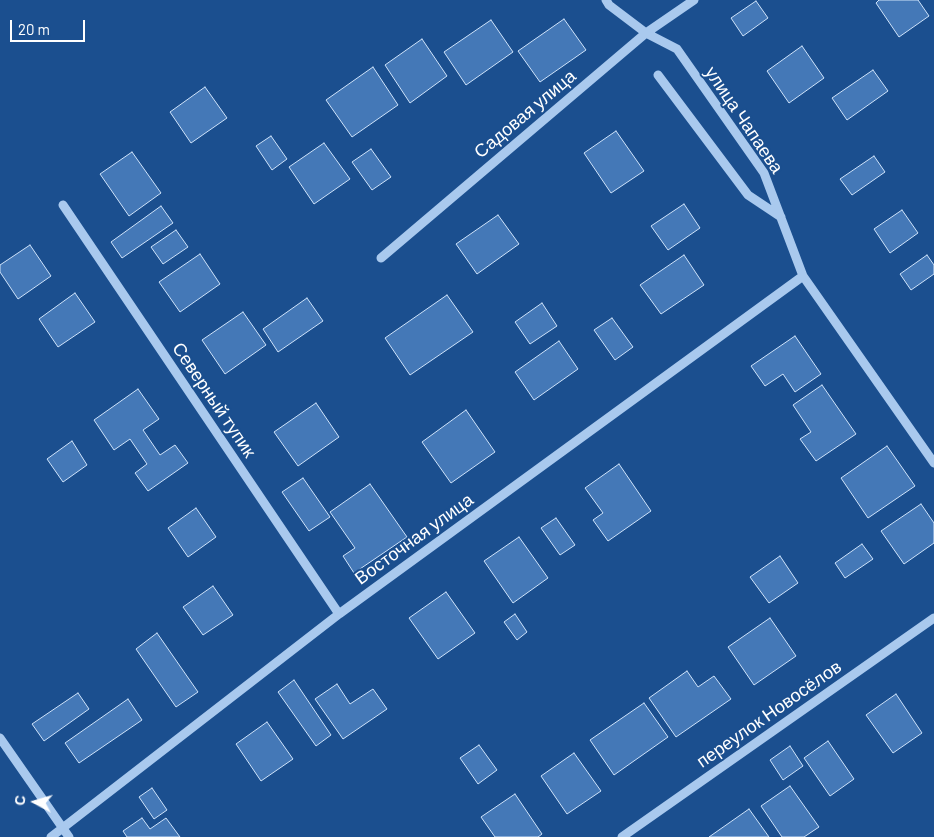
<!DOCTYPE html>
<meta charset="utf-8">
<style>
body{margin:0}
#map{position:relative;width:934px;height:837px;overflow:hidden;background:#1b4f8f;font-family:Barlow,sans-serif}
canvas{display:block}
.north{position:absolute;left:10px;top:777px;width:50px;height:50px;-webkit-text-stroke:4px #1b4f8f;paint-order:stroke;rotate:276deg;font-size:14px;font-weight:700;line-height:20px;text-align:center;color:#fff}
.north::after{content:'';display:block;margin:auto;width:18px;height:22px;background:#fff;clip-path:polygon(50% 0,100% 100%,50% 72%,0 100%)}
.scale{position:absolute;left:10px;top:20px;width:75px;height:22px;box-sizing:border-box;border:2px solid #fff;border-top:0;padding-left:6px;font-size:15px;line-height:18px;white-space:nowrap;color:#fff;-webkit-text-stroke:4px #1b4f8f;paint-order:stroke}
</style>
<div id="map">
<canvas width="934" height="837"></canvas>
<div class="north">С</div>
<div class="scale">20 m</div>
</div>
<script>
const g = document.querySelector('canvas').getContext('2d');
g.lineJoin = 'round';
function fillPath(path, color) { g.fillStyle = color; g.fill(path, 'evenodd'); }
const toPath = rows => new Path2D(rows.map(r => 'M' + r).join(''));
function strokePath(path, color, width, dash) { g.strokeStyle = color; g.lineWidth = width; g.lineCap = dash ? 'butt' : 'round'; g.setLineDash(dash || []); g.stroke(path); }
function label(font, color, halo, rows, align = 'center') {
  g.font = font + ' Barlow,sans-serif'; g.lineWidth = 4; g.setLineDash([]); g.textBaseline = 'middle'; g.strokeStyle = halo; g.fillStyle = color; for (const [text, x, y, turn = 0] of rows) {
    g.save(); g.translate(x, y); g.rotate((+turn || 0) * Math.PI / 180); g.textAlign = isNaN(turn) ? turn : align; if (halo) g.strokeText(text, 0, 0); g.fillText(text, 0, 0); g.restore();
  }
}
const building = toPath([
 [879,0,918,0,929,16,899,37,876,3,879,0],
 [756,1,768,18,743,36,731,18,756,1],
 [564,19,586,50,540,82,518,51,564,19],
 [491,20,513,52,466,85,444,52,491,20],
 [422,39,447,76,410,103,385,65,422,39],
 [802,46,824,78,789,103,767,71,802,46],
 [373,67,398,105,352,137,326,100,373,67],
 [873,70,888,91,847,120,832,98,873,70],
 [205,87,227,118,191,143,170,112,205,87],
 [616,131,644,171,611,193,584,153,616,131],
 [271,136,287,159,272,170,256,146,271,136],
 [324,143,350,179,314,204,289,167,324,143],
 [371,149,391,177,372,190,352,162,371,149],
 [132,152,161,193,129,216,100,174,132,152],
 [874,156,885,172,852,195,840,179,874,156],
 [684,204,700,228,668,250,651,226,684,204],
 [161,206,173,223,122,258,111,242,161,206],
 [902,210,918,233,890,253,874,229,902,210],
 [498,215,519,244,477,274,456,244,498,215],
 [176,230,188,247,163,264,151,247,176,230],
 [30,245,51,276,18,299,0,272,0,265,30,245],
 [200,254,220,284,180,312,159,282,200,254],
 [684,255,704,285,661,314,640,285,684,255],
 [927,255,934,265,934,274,911,290,900,274,927,255],
 [75,293,95,322,58,347,39,319,75,293],
 [447,295,473,332,410,375,385,338,447,295],
 [307,298,323,321,278,352,263,329,307,298],
 [542,303,557,326,530,344,515,322,542,303],
 [243,312,266,345,225,374,202,340,243,312],
 [612,318,633,347,615,360,594,330,612,318],
 [795,336,821,374,795,392,783,374,765,386,751,366,795,336],
 [559,341,578,369,534,400,515,372,559,341],
 [822,385,856,434,816,461,800,439,811,432,793,405,822,385],
 [138,389,159,419,143,430,160,455,175,445,188,463,148,491,135,473,147,464,130,439,114,450,94,420,138,389],
 [316,403,339,437,298,466,274,432,316,403],
 [466,410,495,452,451,483,422,442,466,410],
 [72,441,87,465,63,482,47,459,72,441],
 [887,446,915,486,868,518,841,478,887,446],
 [619,464,651,511,608,541,593,520,603,513,585,488,619,464],
 [303,478,330,517,309,531,282,492,303,478],
 [370,484,407,537,354,573,343,556,355,548,330,512,370,484],
 [921,504,934,523,934,543,904,564,881,531,921,504],
 [196,508,216,537,188,557,168,528,196,508],
 [556,518,575,545,560,555,541,528,556,518],
 [519,537,548,578,513,603,484,561,519,537],
 [862,544,873,559,845,578,835,563,862,544],
 [780,556,798,583,769,603,750,577,780,556],
 [213,586,233,615,203,635,183,607,213,586],
 [446,592,475,633,438,659,409,618,446,592],
 [515,614,527,632,517,640,504,622,515,614],
 [770,618,796,656,754,685,728,647,770,618],
 [157,633,198,692,176,707,136,649,157,633],
 [687,671,698,687,714,676,731,699,676,737,649,698,687,671],
 [294,680,331,735,316,746,278,692,294,680],
 [337,684,350,704,373,689,387,709,343,739,315,699,337,684],
 [78,693,89,709,44,741,32,724,78,693],
 [896,694,922,733,893,753,866,715,896,694],
 [128,699,142,720,79,763,65,743,128,699],
 [644,703,668,737,614,775,590,740,644,703],
 [267,722,293,759,261,781,236,744,267,722],
 [828,741,854,779,830,796,804,758,828,741],
 [479,745,497,770,478,784,460,758,479,745],
 [790,746,803,766,783,780,770,760,790,746],
 [574,753,601,791,567,814,541,776,574,753],
 [790,786,819,827,804,837,782,837,761,806,790,786],
 [152,788,167,810,154,819,139,797,152,788],
 [515,794,542,834,538,837,495,837,481,817,515,794],
 [749,809,769,837,709,837,749,809],
 [142,818,150,829,166,818,180,837,127,837,123,831,142,818]
]);
const minor = toPath([
 [606,0,609,5,646,33,677,49,764,173,803,276,934,463],
 [658,75,748,195,781,217],
 [63,205,339,614],
 [381,258,646,33,694,0],
 [0,738,69,837],
 [51,837,339,614,803,276],
 [622,837,934,618]
]);
const streetNames = [
 ["Садовая улица",525,114,-40],
 ["улица Чапаева",744,120,56],
 ["Северный тупик",214,400,56],
 ["Восточная улица",414,539,-36],
 ["переулок Новосёлов",769,714,-35]
];
fillPath(building, '#4478b7');
strokePath(building, '#cfe3fa', 1);
strokePath(minor, '#a9c9ee', 9);
label('18px', '#fff', '#1b4f8f', streetNames);
</script>
